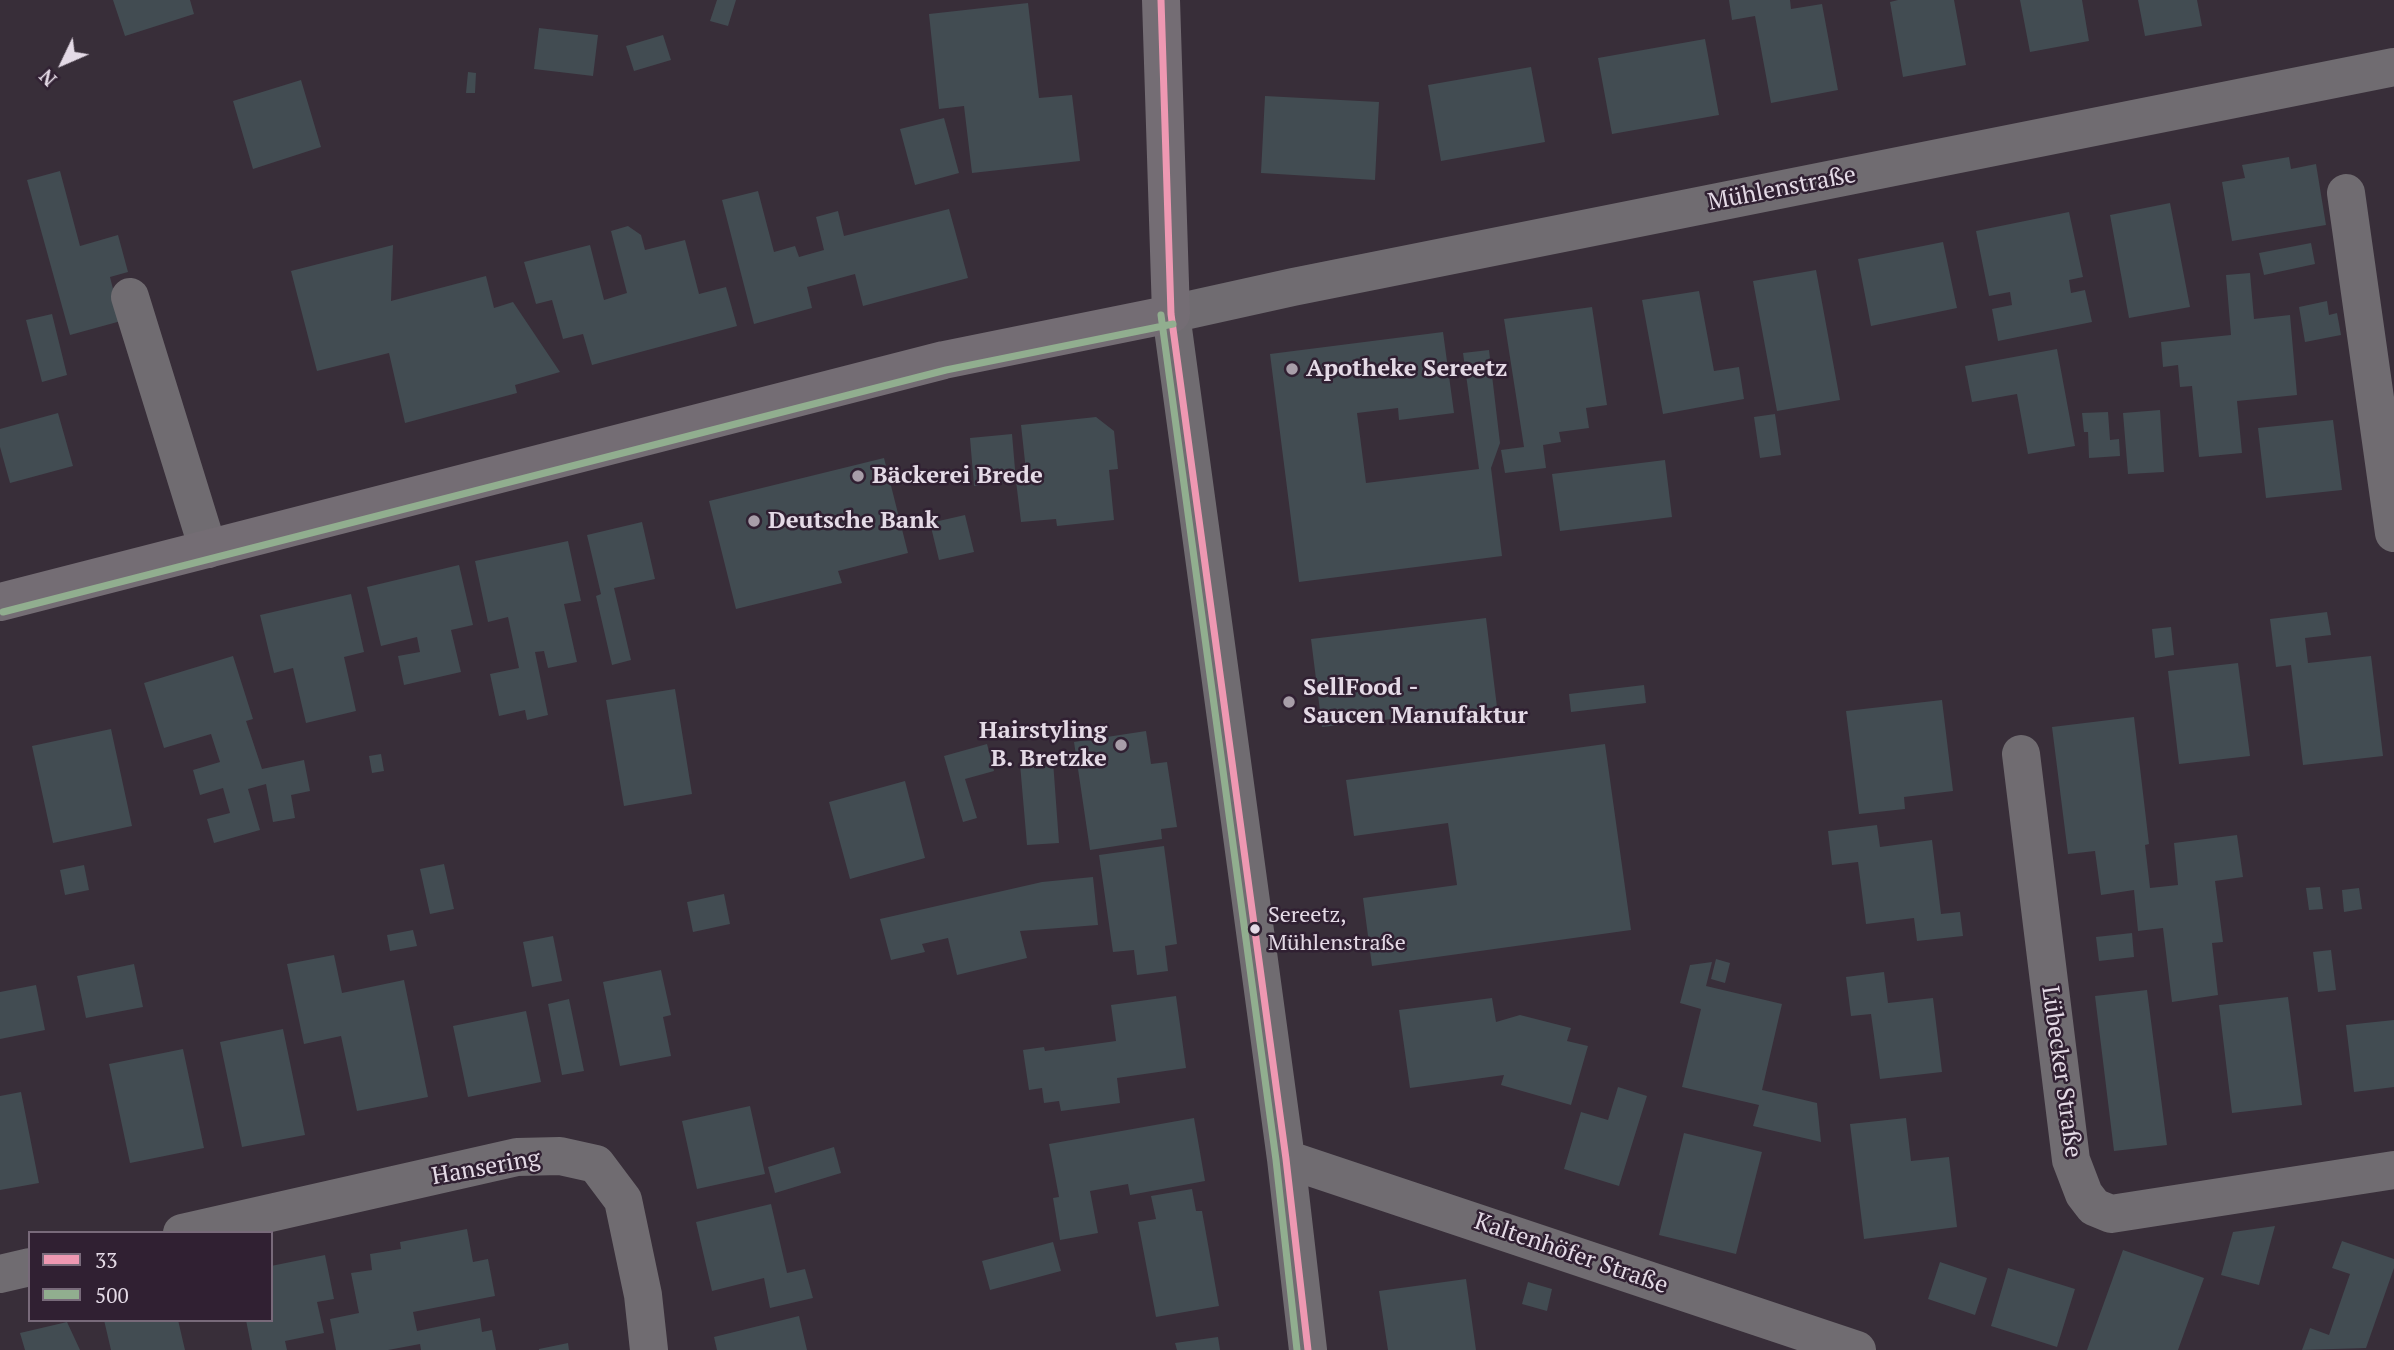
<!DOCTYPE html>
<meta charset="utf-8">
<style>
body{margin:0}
#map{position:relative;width:2394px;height:1350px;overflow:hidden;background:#382e39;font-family:"PT Serif",serif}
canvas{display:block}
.legend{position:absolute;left:28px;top:1231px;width:245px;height:91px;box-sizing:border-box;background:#302032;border:2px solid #786a7a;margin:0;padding:9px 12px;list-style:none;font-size:21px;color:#e4dae6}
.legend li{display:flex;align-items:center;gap:14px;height:35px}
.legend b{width:35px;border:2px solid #786a7a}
.north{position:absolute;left:28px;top:28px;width:70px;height:70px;-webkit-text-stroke:5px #302032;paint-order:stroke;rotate:226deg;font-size:19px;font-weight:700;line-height:28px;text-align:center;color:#e4dae6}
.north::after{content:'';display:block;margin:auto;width:24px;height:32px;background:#e4dae6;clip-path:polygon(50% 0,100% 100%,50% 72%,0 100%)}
</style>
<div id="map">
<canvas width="2394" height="1350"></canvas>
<ul class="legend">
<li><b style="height:9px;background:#ee98b2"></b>33</li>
<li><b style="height:9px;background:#91ae8f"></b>500</li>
</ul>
<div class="north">N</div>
</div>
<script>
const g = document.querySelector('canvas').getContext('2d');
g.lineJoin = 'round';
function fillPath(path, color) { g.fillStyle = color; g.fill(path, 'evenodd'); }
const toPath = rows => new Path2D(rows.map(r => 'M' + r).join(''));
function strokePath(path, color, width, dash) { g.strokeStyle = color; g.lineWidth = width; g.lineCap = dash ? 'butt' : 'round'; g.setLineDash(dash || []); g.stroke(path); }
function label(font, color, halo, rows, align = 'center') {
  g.font = font + ' "PT Serif",serif'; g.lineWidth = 5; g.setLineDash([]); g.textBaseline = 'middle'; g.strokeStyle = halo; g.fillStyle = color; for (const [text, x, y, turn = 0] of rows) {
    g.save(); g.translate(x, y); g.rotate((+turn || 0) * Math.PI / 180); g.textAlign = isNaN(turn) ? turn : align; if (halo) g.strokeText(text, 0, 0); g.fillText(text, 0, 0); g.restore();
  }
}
const building = toPath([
 [113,0,190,0,194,14,125,36],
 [717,0,736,0,728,26,710,21],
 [1729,0,1790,0,1791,9,1822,4,1838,90,1771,103,1755,16,1732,20],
 [1898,0,1954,0,1966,65,1903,77,1890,2],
 [2020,0,2082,0,2089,41,2030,52],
 [2138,0,2197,0,2202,26,2145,36],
 [1028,3,1039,98,1072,95,1080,161,972,173,964,106,939,109,929,14],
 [539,28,598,35,593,76,534,69],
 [663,35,671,60,634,71,626,46],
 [1705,39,1719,115,1612,134,1598,58],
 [1531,67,1545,142,1441,161,1428,85],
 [468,72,476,73,475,93,466,93],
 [301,80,321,147,253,169,233,101],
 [1265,96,1379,102,1375,180,1261,173],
 [944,118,959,173,915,185,900,129],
 [2289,157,2291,169,2316,164,2326,225,2232,241,2222,182,2245,178,2242,165],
 [60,171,80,246,118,235,128,272,110,277,121,321,70,335,27,180],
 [758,191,774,252,795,246,799,257,824,250,816,217,838,211,844,236,949,209,968,278,863,306,855,274,807,287,812,308,754,324,722,200],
 [2170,203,2190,307,2129,318,2110,215],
 [2069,212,2083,277,2069,280,2071,293,2085,290,2092,322,1998,341,1992,309,2012,305,2010,292,1989,296,1976,231],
 [628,226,641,235,645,250,685,240,699,294,726,287,737,326,592,365,583,334,563,339,552,300,536,304,524,262,590,245,604,300,627,293,611,231],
 [1943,242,1957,308,1871,326,1858,259],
 [2311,243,2315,264,2264,275,2259,253],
 [393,245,391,301,486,276,494,308,513,302,560,372,515,385,517,393,405,423,389,353,317,371,291,271],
 [1816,270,1840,400,1777,411,1753,281],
 [2250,273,2254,319,2290,315,2297,395,2237,401,2242,453,2199,457,2192,386,2180,387,2178,365,2163,367,2161,342,2231,335,2226,275],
 [1699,291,1714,371,1739,367,1744,399,1663,414,1642,300],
 [2327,301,2329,315,2337,313,2341,335,2305,342,2299,307],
 [1592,307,1607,405,1586,408,1589,428,1559,432,1561,442,1543,445,1546,468,1505,473,1501,450,1524,447,1504,319],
 [52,314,67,375,42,382,26,320],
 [1443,332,1454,413,1399,420,1398,408,1357,413,1366,483,1479,469,1463,353,1489,350,1500,443,1491,468,1502,556,1299,582,1270,354],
 [2057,349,2075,446,2028,454,2017,394,1972,402,1965,366],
 [2160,410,2164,472,2128,474,2123,413],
 [2108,412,2110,440,2119,439,2120,456,2089,458,2088,432,2084,432,2082,413],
 [58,413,73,466,10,483,0,447,0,429],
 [1775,414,1781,455,1760,458,1754,417],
 [1096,417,1114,431,1118,469,1109,470,1114,520,1057,526,1056,519,1021,522,1016,481,1027,480,1021,425],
 [2333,420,2342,490,2266,498,2258,428],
 [1012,434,1016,481,974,486,970,438],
 [884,458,908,553,838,571,842,583,736,609,709,501],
 [1665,460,1672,517,1560,531,1552,474],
 [965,515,974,552,939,560,930,523],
 [642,522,655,579,614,588,631,660,612,665,596,596,601,594,587,535],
 [568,541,581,601,564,604,577,662,548,668,544,651,535,652,548,715,527,720,525,710,499,716,490,674,519,668,508,617,488,622,475,561],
 [459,565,473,625,451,630,461,672,404,685,398,656,420,652,417,637,381,646,367,587],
 [351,594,364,652,344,657,356,711,306,723,293,668,274,673,260,615],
 [2327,612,2331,635,2305,638,2308,663,2371,656,2383,756,2303,765,2291,665,2276,667,2270,619],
 [1486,618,1497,707,1322,727,1311,639],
 [2171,627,2174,655,2155,658,2152,629],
 [233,656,253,719,246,721,262,769,304,760,310,791,291,795,295,818,273,822,266,784,248,789,260,830,214,843,207,819,230,813,223,788,200,795,193,770,220,762,211,734,164,748,144,683],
 [2238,663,2250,756,2179,764,2168,671],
 [1644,685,1646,703,1571,712,1569,694],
 [675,689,692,794,624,806,606,700],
 [1942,700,1953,791,1904,797,1905,809,1859,814,1846,711],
 [2134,717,2149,844,2145,845,2150,888,2178,885,2174,843,2237,835,2243,877,2215,881,2223,942,2212,943,2218,995,2172,1002,2163,928,2138,931,2134,890,2101,895,2095,851,2068,854,2052,727],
 [111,729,132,826,53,843,32,746],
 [1146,731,1151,764,1167,762,1177,827,1161,829,1162,839,1090,850,1074,742],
 [987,744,994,771,965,779,977,818,963,822,944,756],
 [1605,744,1631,930,1372,966,1363,898,1457,885,1448,823,1354,836,1346,780],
 [381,754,384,771,372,773,369,756],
 [1053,761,1059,843,1027,845,1020,764],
 [905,781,925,858,850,879,829,802],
 [1877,825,1880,847,1932,840,1941,914,1960,912,1963,936,1917,941,1914,918,1866,924,1858,862,1832,865,1828,831],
 [1164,846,1177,944,1165,946,1168,971,1137,975,1134,950,1113,952,1099,855],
 [444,864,454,909,430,914,420,869],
 [84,865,89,890,65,895,60,870],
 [1093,877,1098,925,1020,931,1027,958,957,975,948,938,922,944,925,952,891,960,880,919,1042,882],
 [2320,887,2323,909,2309,910,2306,888],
 [2359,888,2362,909,2344,912,2342,890],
 [724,894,730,924,693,932,687,902],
 [413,930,417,946,390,951,387,935],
 [2132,933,2134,957,2099,961,2096,937],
 [553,936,562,981,532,987,523,942],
 [2331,950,2336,990,2318,992,2313,952],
 [334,955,342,993,404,980,428,1097,357,1111,341,1036,304,1044,287,964],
 [1716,959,1730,963,1725,983,1711,979],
 [1712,962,1706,986,1782,1004,1762,1090,1817,1103,1821,1142,1753,1126,1759,1105,1682,1087,1701,1009,1680,1003,1690,965],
 [134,964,143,1007,86,1018,77,976],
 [661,970,671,1015,663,1017,671,1056,620,1066,603,982],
 [1884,972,1888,1003,1933,998,1942,1072,1880,1079,1871,1014,1851,1016,1846,977],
 [36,985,45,1030,0,1039,0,992],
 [2147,990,2167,1145,2114,1151,2095,996],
 [1176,996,1186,1068,1117,1078,1120,1103,1061,1111,1059,1101,1044,1103,1042,1088,1029,1090,1023,1050,1044,1047,1045,1051,1116,1041,1111,1005],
 [2288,997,2302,1105,2232,1113,2219,1005],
 [1492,998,1496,1022,1520,1015,1571,1028,1567,1041,1588,1046,1571,1105,1501,1085,1504,1075,1410,1088,1399,1010],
 [569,999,584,1071,562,1075,548,1004],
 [526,1011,541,1082,468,1097,453,1026],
 [2394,1020,2394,1087,2354,1092,2346,1025],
 [283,1029,305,1135,242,1147,220,1042],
 [183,1049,204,1148,130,1163,109,1064],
 [1618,1087,1647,1096,1619,1186,1564,1169,1581,1112,1608,1120],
 [21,1092,39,1183,0,1190,0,1096],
 [750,1106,765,1174,697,1189,682,1121],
 [1194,1118,1205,1181,1130,1195,1128,1184,1090,1191,1098,1233,1060,1240,1053,1198,1059,1197,1049,1144],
 [1906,1118,1911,1161,1949,1157,1957,1227,1864,1239,1850,1124],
 [1684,1133,1762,1152,1736,1254,1659,1235],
 [834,1147,841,1173,775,1193,768,1167],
 [1192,1189,1196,1211,1202,1211,1219,1306,1156,1317,1138,1222,1156,1219,1151,1196],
 [771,1204,787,1273,805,1269,813,1298,770,1308,764,1278,712,1291,696,1222],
 [2275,1226,2259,1285,2221,1275,2233,1232],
 [467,1229,473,1262,488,1259,495,1296,413,1312,417,1331,480,1318,482,1332,492,1330,496,1350,421,1350,420,1344,388,1350,336,1350,330,1319,359,1313,351,1273,372,1270,370,1254,401,1249,400,1242],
 [2342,1241,2394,1259,2394,1268,2366,1348,2302,1350,2310,1328,2329,1335,2350,1274,2332,1268],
 [1053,1242,1061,1271,990,1290,982,1261],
 [2123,1250,2204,1278,2178,1350,2087,1350],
 [325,1255,334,1299,317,1302,324,1333,285,1341,287,1350,252,1350,246,1320,271,1320,271,1266],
 [1940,1262,1987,1278,1975,1315,1928,1299],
 [2008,1268,2075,1289,2057,1347,1991,1326],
 [1466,1279,1476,1350,1388,1350,1379,1291],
 [1528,1282,1552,1289,1547,1311,1522,1304],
 [799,1316,807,1350,717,1350,714,1337],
 [104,1320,178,1320,185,1350,111,1350],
 [67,1322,80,1350,25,1350,20,1333],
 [1218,1337,1220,1350,1177,1350,1175,1343],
 [568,1343,569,1350,539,1350,539,1349]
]);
const minor = toPath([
 [2346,193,2394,533],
 [130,297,208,549],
 [2021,754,2071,1160,2084,1194,2094,1207,2111,1214,2394,1170],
 [1286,1159,1857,1350],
 [182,1233,517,1157,560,1156,596,1164,623,1200,643,1295,649,1350],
 [0,1274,30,1267],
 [1308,1350,1286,1159,1171,314,1293,287,2394,67]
]);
const major = toPath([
 [0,602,944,360,1171,314,1161,0]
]);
const bus1 = toPath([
 [1161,0,1171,314,1286,1159,1308,1350]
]);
const bus2 = toPath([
 [1161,315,1276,1160,1297,1350],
 [3,612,946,370,1173,324]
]);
const markers = [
 [1292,369,7,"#a89ea9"],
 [858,476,7,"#a89ea9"],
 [754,521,7,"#a89ea9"],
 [1289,702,7,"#a89ea9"],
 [1121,745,7,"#a89ea9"],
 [1255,929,6,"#e4dae6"]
];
const busNames = [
 ["Sereetz,",1268,916],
 ["Mühlenstraße",1268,944]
];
const streetNames = [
 ["Mühlenstraße",1782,189,-11],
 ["Lübecker Straße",2061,1072,82],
 ["Hansering",486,1168,-10],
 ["Kaltenhöfer Straße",1571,1254,19]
];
const poiNames = [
 ["Apotheke Sereetz",1306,369],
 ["Bäckerei Brede",872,476],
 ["Deutsche Bank",768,521],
 ["SellFood -",1303,688],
 ["Saucen Manufaktur",1303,716],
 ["Hairstyling",1107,731,"right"],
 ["B. Bretzke",1107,759,"right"]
];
fillPath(building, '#424c52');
strokePath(minor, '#706c71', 38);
strokePath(major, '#746d74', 38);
strokePath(bus1, '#ee98b2', 7);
strokePath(bus2, '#91ae8f', 7);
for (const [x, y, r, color] of markers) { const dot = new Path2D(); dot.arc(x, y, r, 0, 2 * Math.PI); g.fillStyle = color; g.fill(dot); strokePath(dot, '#302032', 2.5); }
label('22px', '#e4dae6', '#302032', busNames, 'left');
label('24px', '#e4dae6', '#302032', streetNames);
label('bold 24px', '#e4dae6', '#302032', poiNames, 'left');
</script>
